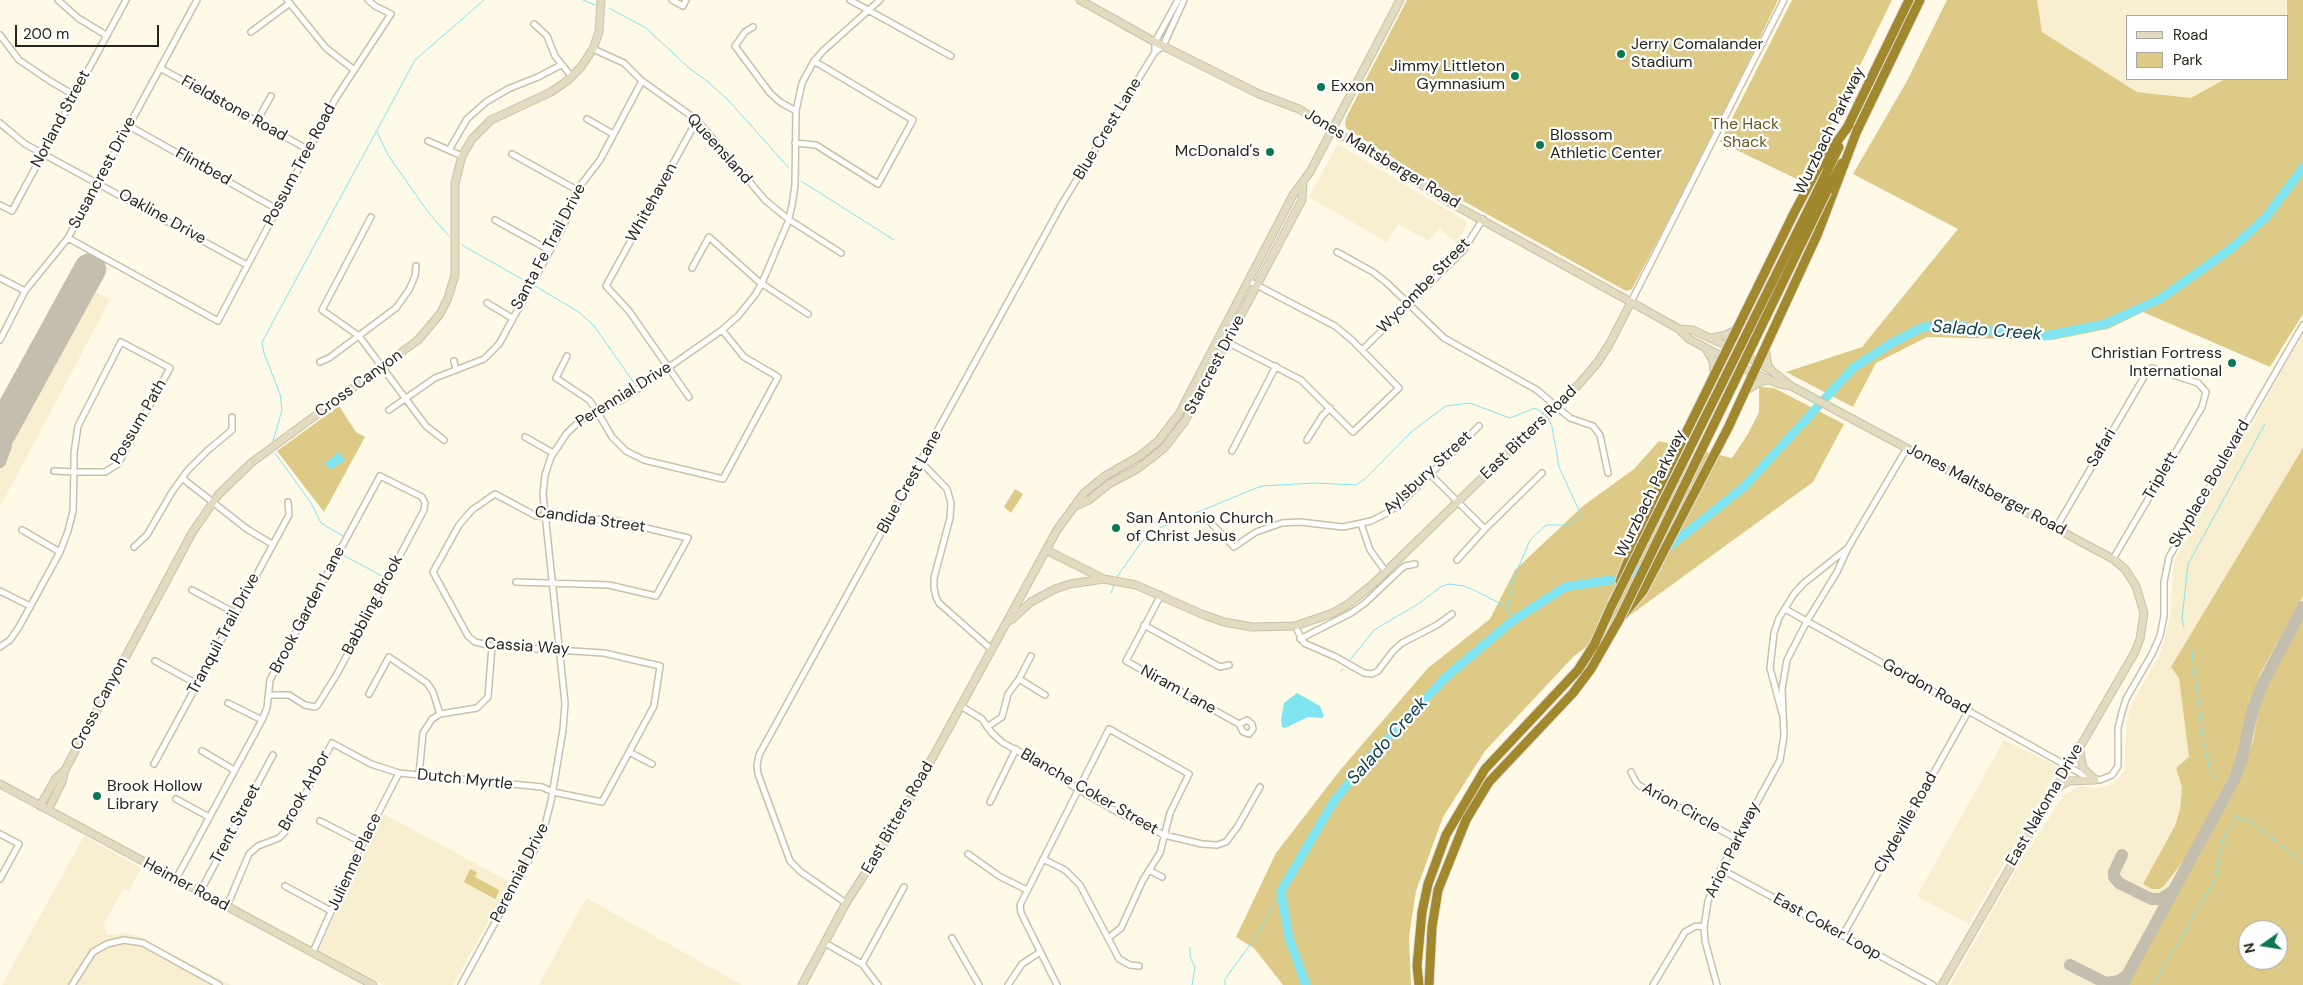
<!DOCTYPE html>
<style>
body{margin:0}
#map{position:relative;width:2303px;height:985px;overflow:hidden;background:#fff9e7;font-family:"DM Sans",sans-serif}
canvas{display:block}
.legend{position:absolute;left:2126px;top:15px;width:162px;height:65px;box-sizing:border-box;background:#fff;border:1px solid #a8a7a4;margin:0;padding:6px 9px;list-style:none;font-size:15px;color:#26241b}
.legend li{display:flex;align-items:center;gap:10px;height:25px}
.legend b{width:25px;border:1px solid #a8a7a4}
.north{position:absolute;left:2238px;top:920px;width:50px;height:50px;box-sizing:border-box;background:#fff;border:1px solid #a8a7a4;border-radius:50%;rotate:257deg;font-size:14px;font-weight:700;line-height:20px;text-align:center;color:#26241b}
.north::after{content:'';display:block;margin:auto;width:18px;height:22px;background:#0d7953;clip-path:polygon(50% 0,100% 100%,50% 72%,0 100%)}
.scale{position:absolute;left:15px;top:25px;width:144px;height:22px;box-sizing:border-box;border:2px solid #26241b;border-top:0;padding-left:6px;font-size:15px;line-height:18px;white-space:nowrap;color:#26241b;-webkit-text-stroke:4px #fff;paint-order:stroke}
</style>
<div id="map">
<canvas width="2303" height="985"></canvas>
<ul class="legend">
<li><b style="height:6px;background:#e3dbc0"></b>Road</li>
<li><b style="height:14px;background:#deca87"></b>Park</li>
</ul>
<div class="north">N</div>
<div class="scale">200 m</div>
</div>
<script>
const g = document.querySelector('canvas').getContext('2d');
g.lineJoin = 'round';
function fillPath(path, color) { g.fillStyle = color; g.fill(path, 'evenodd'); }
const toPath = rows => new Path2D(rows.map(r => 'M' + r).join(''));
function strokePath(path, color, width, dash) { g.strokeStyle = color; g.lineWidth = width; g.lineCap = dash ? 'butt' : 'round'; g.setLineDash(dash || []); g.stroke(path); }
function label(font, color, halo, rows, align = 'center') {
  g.font = font + ' "DM Sans",sans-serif'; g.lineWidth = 4.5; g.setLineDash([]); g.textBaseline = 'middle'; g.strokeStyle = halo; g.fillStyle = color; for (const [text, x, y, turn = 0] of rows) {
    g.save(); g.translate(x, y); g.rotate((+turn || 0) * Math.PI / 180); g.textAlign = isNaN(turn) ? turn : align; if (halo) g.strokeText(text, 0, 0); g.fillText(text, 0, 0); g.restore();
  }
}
const built = toPath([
 [2037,0,2287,0,2286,16,2127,16,2127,79,2225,79,2191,98,2137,92,2041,32],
 [1338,144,1467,222,1458,244,1440,229,1428,241,1398,224,1387,242,1309,197],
 [86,255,109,269,96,292,110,300,0,507,0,415],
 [2303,334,2303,985,1950,985,2022,859,2064,795,2079,786,2095,788,2108,786,2114,783,2124,771,2127,719,2134,700,2161,652,2170,617,2174,561],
 [2248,930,2278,930,2278,960,2248,960],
 [2004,740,2059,767,1969,924,1917,896],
 [384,814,510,882,453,985,384,985,319,950,362,856],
 [84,836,141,868,129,891,123,889,104,923,107,935,124,933,138,936,231,985,2,985],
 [586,898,676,948,742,985,539,985]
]);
const green = toPath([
 [1407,0,1778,0,1714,133,1632,289,1626,291,1449,193,1347,129,1345,124,1346,118],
 [1792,0,1892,0,1803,182,1720,142],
 [1947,0,2037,0,2042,32,2137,92,2191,98,2225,79,2287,79,2287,0,2303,0,2303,314,2270,367,2143,312,2108,329,2052,340,1927,337,1876,363,1853,407,1786,372,1862,347,1958,229,1853,174,1907,81],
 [1759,387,1774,388,1844,424,1813,482,1574,656,1485,751,1443,817,1416,891,1409,937,1411,985,1283,985,1254,948,1236,937,1276,853,1341,769,1428,668,1490,619,1515,570,1583,506,1634,469,1659,441,1732,458,1748,434,1759,412],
 [339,406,356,432,365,437,324,512,277,451],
 [2303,448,2303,596,2260,674,2249,702,2238,758,2228,778,2186,857,2164,886,2159,889,2152,889,2143,884,2175,826,2180,810,2182,787,2176,768,2189,757,2179,678,2171,667],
 [1015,489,1023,494,1011,513,1004,507],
 [2303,620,2303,985,2128,985,2237,787,2253,741,2260,703,2268,683],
 [2248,930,2278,930,2278,960,2248,960],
 [470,869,477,872,475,877,499,890,496,898,495,899,464,882]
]);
const water = toPath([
 [339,452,345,460,330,470,325,463],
 [1297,693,1320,706,1324,716,1322,718,1308,717,1285,728,1282,727,1281,720,1284,703]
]);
const stream = toPath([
 [583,0,595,5],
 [609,8,646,28,689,68,707,81,728,100,789,168],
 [377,132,388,155,428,212,449,236],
 [801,181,894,240],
 [462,245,527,282],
 [535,286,579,312,595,327,634,383],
 [273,441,282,410,280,394,264,353,262,342,415,60,484,0],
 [275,453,311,503,321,523,343,536],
 [343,555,382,576],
 [1117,577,1142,541,1157,529,1251,490,1262,486,1314,483,1356,485,1366,478,1412,431,1446,406,1470,403,1510,418,1535,408,1543,413],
 [1111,593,1114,585],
 [1507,610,1513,580,1530,540,1546,525,1566,525,1582,517,1559,467,1552,427,1549,420],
 [2184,627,2182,619,2188,564,2265,424],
 [2191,645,2204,744,2210,771,2214,779],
 [1350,660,1374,630,1418,604,1442,586,1450,584,1464,586,1476,591,1505,606,1516,619],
 [1341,671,1343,669],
 [2235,813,2237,817,2253,823,2303,863],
 [1190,947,1190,957,1195,967,1192,985],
 [1225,985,1225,979,1257,935,1281,891],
 [2153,985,2215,880,2223,839,2237,817]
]);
const river = toPath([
 [1624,577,1640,570,1745,486,1853,368,1890,344,1923,327,1954,325,1998,332,2045,336,2105,324,2160,299,2232,248,2265,218,2303,168],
 [1306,985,1289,938,1281,891,1334,801,1371,756,1446,677,1511,622,1565,587,1611,580]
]);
const taxiway = toPath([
 [0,443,6,446,0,462],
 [2122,855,2114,872,2114,877,2119,883,2151,899,2161,899,2173,891],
 [2070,965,2106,983,2119,981,2127,975],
 [2122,985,2234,780,2242,758,2253,709,2261,687,2303,607]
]);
const runway = toPath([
 [0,433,90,269]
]);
const street = toPath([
 [58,0,78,18,106,35],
 [287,0,326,48,353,69],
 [672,0,683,6,686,0],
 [850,0,951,56],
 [534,24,547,36,555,56,572,77],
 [753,27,745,32,735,46,770,93,780,102,796,111],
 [251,32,290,3],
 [0,35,19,60,50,81,74,95],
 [593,49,624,63,642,81,697,120,765,200,788,219,841,253],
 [1155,52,1155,42,1178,0],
 [160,68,309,150],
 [587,119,613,134],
 [257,121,271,96],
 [0,123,25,144,247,265],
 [129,126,277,209],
 [428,141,462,156],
 [795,143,816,145,878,184,913,120,814,61],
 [449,150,467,119,486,102,508,89,538,77,561,65],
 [512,154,577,190],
 [0,205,12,211,126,0],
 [371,217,322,310,359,336,426,426,444,440],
 [495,220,549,250],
 [68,238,218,321,336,98,391,14,375,6,368,0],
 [1337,252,1373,272,1387,283,1444,338,1537,390,1570,418,1593,426,1600,435,1608,473],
 [692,268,709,237,758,281,808,314],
 [0,278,25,291],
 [1631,302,1784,0],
 [487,303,512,318],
 [1219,338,1301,380,1353,432,1399,388,1352,340,1335,326,1249,281],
 [0,340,25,291,68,238,197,0],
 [1362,350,1463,251,1483,219],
 [567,356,556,378,589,400,597,411,612,437,626,451,644,460,723,479,778,377,744,357,722,330],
 [454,361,456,370],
 [320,362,329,358,396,308,409,290,415,276,416,266],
 [689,397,629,311,606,286,697,120],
 [389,410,435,378,484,359,499,344,564,225,577,190,600,160,642,81],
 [525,437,553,453],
 [1307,440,1322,416,1330,408],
 [1232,451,1276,366],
 [921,462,947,489,951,503,950,518,934,578,934,588,936,597,939,603,991,649],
 [1430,474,1485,529],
 [182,478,247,529,272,544],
 [1209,521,1234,547,1256,532,1282,523,1300,522,1343,527,1371,521,1387,513,1402,502,1479,426],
 [1361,524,1370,550,1386,572],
 [2056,528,2148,370,2152,368,2198,383,2206,392,2202,407,2113,559],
 [22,530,60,552],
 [134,547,147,535,172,492,188,470,207,451,232,430,232,417],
 [1457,560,1485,529,1542,473],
 [192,590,235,613],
 [0,591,30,606],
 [1161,595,1126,661,1239,724,1243,732,1249,734,1253,729,1252,724,1247,720,1239,724],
 [1785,609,2087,777,2100,780,2112,775,2118,766,2118,728,2122,712,2126,699,2152,654,2160,636,2164,616,2164,582,2169,557,2303,325],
 [1144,625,1220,667,1229,665],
 [1295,626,1304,643,1336,657,1364,673,1372,674,1378,671,1393,651,1402,643,1437,625,1452,614],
 [1300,639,1351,613,1365,603,1401,569,1405,566,1415,564],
 [0,647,10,640,19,627,60,552,68,531,73,511,74,472,74,453,78,426,121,342,170,368,118,464,105,472,74,472,54,471],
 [155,661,197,684],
 [1019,679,1045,695],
 [369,694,389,657,427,683,433,692,440,714],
 [228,703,262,720],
 [961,706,982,719,992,733,1003,743,1050,768,1071,785,1119,813,1164,835,1202,844,1217,845,1226,842,1238,826,1260,787],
 [1782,713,1770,668,1774,633,1779,618,1794,594,1804,583,1848,548],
 [987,727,1002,717,1008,694,1019,679,1031,656],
 [202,751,234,770],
 [629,752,652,764],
 [154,764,289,515,288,502],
 [1631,772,1636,782,1640,786,1737,839],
 [419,775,423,733,432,719,440,714,477,708,488,697,492,646],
 [176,799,209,817],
 [990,802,1016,749],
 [320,821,363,843],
 [0,834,19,844,0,879],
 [968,854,999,876,1027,890],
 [1043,859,1065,870,1080,885,1119,959,1130,965,1139,966],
 [1721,869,1933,985],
 [1149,870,1162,877],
 [176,879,262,720,267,708,270,680,380,476,422,497,425,503,424,510,337,674,317,706,315,707,305,705,289,695,269,695],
 [285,886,331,911],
 [200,892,273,755],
 [846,903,801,872,790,861,758,774,757,765,759,755,1063,202,1155,52,1163,46,1184,0],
 [227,906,249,854,258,846,279,838,285,832,332,743,371,764,399,773,542,787,553,792,602,802,654,706,660,666,604,653,492,646,475,642,468,636,433,572,459,525,472,510,495,494,536,516,613,520,688,538,656,596,609,585,516,582],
 [1843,935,1969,710],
 [952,938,979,985],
 [825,943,862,964,878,985],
 [313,952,355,858,399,773],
 [862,964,904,887],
 [72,985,93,952,107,944,124,940,143,943,219,985],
 [461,985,536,847,544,829,551,801,563,730,565,703,543,494,545,475,551,457,567,433,581,420,622,400,722,330,738,316,755,295,762,283,788,222,792,206,795,185,796,111,802,83,814,61,824,50,880,0],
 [1008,985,1022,964,1040,952],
 [1057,985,1021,913,1020,905,1109,729,1189,774,1170,813,1160,853,1143,880,1121,928,1108,938],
 [1653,985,1685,932,1696,926,1704,927],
 [1717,985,1705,941,1704,927,1708,901,1721,869,1780,760,1784,736,1782,689,1787,660,1807,621,1837,572,1848,548,1907,448]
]);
const secondary = toPath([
 [1080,0,1155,42,1259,94,1299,109,1449,202,1631,302,1679,329,1689,339,1753,373,1780,384,1791,386],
 [1679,329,1693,330,1729,347,1771,370,1791,386,2113,559,2125,569,2136,586,2144,613,2140,639,2135,652,1942,985],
 [1712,338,1726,335,1737,329],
 [1765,347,1768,366,1771,370],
 [1706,349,1713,361,1714,374],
 [1747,390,1758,383,1768,380],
 [1076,506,1089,500,1109,484,1137,469,1153,457,1165,447,1185,421,1302,200,1303,183],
 [1046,550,1104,579],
 [1011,620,1031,602,1055,589,1070,584,1104,579,1136,585,1204,615,1224,622,1252,627,1295,626,1333,613,1347,605,1373,584,1580,383,1598,362,1610,343,1631,302],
 [2079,746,2083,768,2095,780],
 [0,784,373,985],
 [2054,790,2069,781,2095,780],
 [40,806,56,778,65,770],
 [48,810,62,782,65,770,192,533,218,495,251,463,418,340,440,314,448,298,455,275,455,183,462,156,472,139,491,120,551,92,567,81,581,67,593,49,599,32,601,0],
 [802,985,846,903,893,830,1057,530,1084,493,1105,476,1140,456,1158,441,1179,414,1293,195,1310,172,1400,0]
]);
const highway = toPath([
 [1846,130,1909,0],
 [1856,133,1920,0],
 [1819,188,1839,147],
 [1827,191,1842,163],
 [1620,581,1650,506,1794,213,1818,168,1849,125],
 [1419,985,1417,966,1422,912,1428,884,1446,835,1485,769,1578,670,1594,645,1615,598],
 [1429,985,1432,927,1438,890,1466,820,1489,782,1573,693,1591,669,1619,620,1643,591,1728,428,1818,233,1858,128]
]);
const highwayBridge = toPath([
 [1612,605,1819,188],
 [1619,620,1827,191]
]);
const markers = [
 [1621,54,5,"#0d7953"],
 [1515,76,5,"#0d7953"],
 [1321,87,5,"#0d7953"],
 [1540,145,5,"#0d7953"],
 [1270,152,5,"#0d7953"],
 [2232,363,5,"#0d7953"],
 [1116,528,5,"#0d7953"],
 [97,796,5,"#0d7953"]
];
const poiNames = [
 ["Jerry Comalander",1631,45],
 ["Stadium",1631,63],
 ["Jimmy Littleton",1505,67,"right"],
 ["Gymnasium",1505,85,"right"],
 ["Exxon",1331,87],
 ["Blossom",1550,136],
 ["Athletic Center",1550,154],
 ["McDonald's",1260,152,"right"],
 ["Christian Fortress",2222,354,"right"],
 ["International",2222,372,"right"],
 ["San Antonio Church",1126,519],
 ["of Christ Jesus",1126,537],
 ["Brook Hollow",107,787],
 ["Library",107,805]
];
const streetNames = [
 ["Fieldstone Road",234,109,29],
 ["Norland Street",61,119,-62],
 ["Blue Crest Lane",1108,129,-59],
 ["Wurzbach Parkway",1830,131,-64],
 ["Queensland",719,149,48],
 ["Jones Maltsberger Road",1382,159,31],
 ["Possum Tree Road",300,165,-62],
 ["Flintbed",203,167,29],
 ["Susancrest Drive",103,173,-62],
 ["Whitehaven",652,203,-61],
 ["Oakline Drive",162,217,29],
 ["Santa Fe Trail Drive",549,247,-62],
 ["Wycombe Street",1424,286,-46],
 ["Starcrest Drive",1215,365,-62],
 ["Cross Canyon",359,384,-36],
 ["Perennial Drive",624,395,-32],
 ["Possum Path",139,422,-60],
 ["East Bitters Road",1529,433,-44],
 ["Safari",2102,448,-60],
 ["Aylsbury Street",1428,473,-43],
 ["Triplett",2161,476,-60],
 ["Blue Crest Lane",910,482,-61],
 ["Skyplace Boulevard",2210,484,-60],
 ["Jones Maltsberger Road",1986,490,28],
 ["Wurzbach Parkway",1651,494,-64],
 ["Candida Street",590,520,8],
 ["Babbling Brook",373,605,-62],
 ["Brook Garden Lane",308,610,-62],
 ["Tranquil Trail Drive",224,634,-62],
 ["Cassia Way",527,647,4],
 ["Gordon Road",1926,687,29],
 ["Niram Lane",1178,690,29],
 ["Cross Canyon",100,704,-62],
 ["Dutch Myrtle",465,780,6],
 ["Brook Arbor",305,791,-61],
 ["Blanche Coker Street",1089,792,30],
 ["East Nakoma Drive",2045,805,-60],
 ["Arion Circle",1681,808,29],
 ["East Bitters Road",898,818,-60],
 ["Clydeville Road",1906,823,-61],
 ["Trent Street",236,824,-62],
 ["Arion Parkway",1733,850,-64],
 ["Julienne Place",355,862,-65],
 ["Perennial Drive",520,873,-63],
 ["Heimer Road",186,885,28],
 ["East Coker Loop",1827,927,29]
];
const parkNames = [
 ["The Hack",1745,125],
 ["Shack",1745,143]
];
const waterNames = [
 ["Salado Creek",1987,331,4],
 ["Salado Creek",1388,741,-48]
];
fillPath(built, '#f8eed0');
fillPath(green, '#deca87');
fillPath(water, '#80e5f0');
strokePath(stream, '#80e5f0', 1);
strokePath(river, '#80e5f0', 9);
strokePath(taxiway, '#c4beaf', 12);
strokePath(runway, '#c4beaf', 32);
strokePath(street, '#c8c1ab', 8);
strokePath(secondary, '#c8c1ab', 9);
strokePath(highway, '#e1e0df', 11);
strokePath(street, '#fff', 5);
strokePath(secondary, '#e3dbc0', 7);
strokePath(highway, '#a1882c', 9);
strokePath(highwayBridge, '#e1e0df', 11, []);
strokePath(highwayBridge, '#a1882c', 9);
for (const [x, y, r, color] of markers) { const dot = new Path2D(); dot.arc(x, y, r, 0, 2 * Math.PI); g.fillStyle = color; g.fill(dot); strokePath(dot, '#fff', 2); }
label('16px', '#26241b', '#fff', poiNames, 'left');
label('16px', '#26241b', '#fff', streetNames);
label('16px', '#65551f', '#fff', parkNames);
label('italic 18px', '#0f4044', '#fff', waterNames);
</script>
